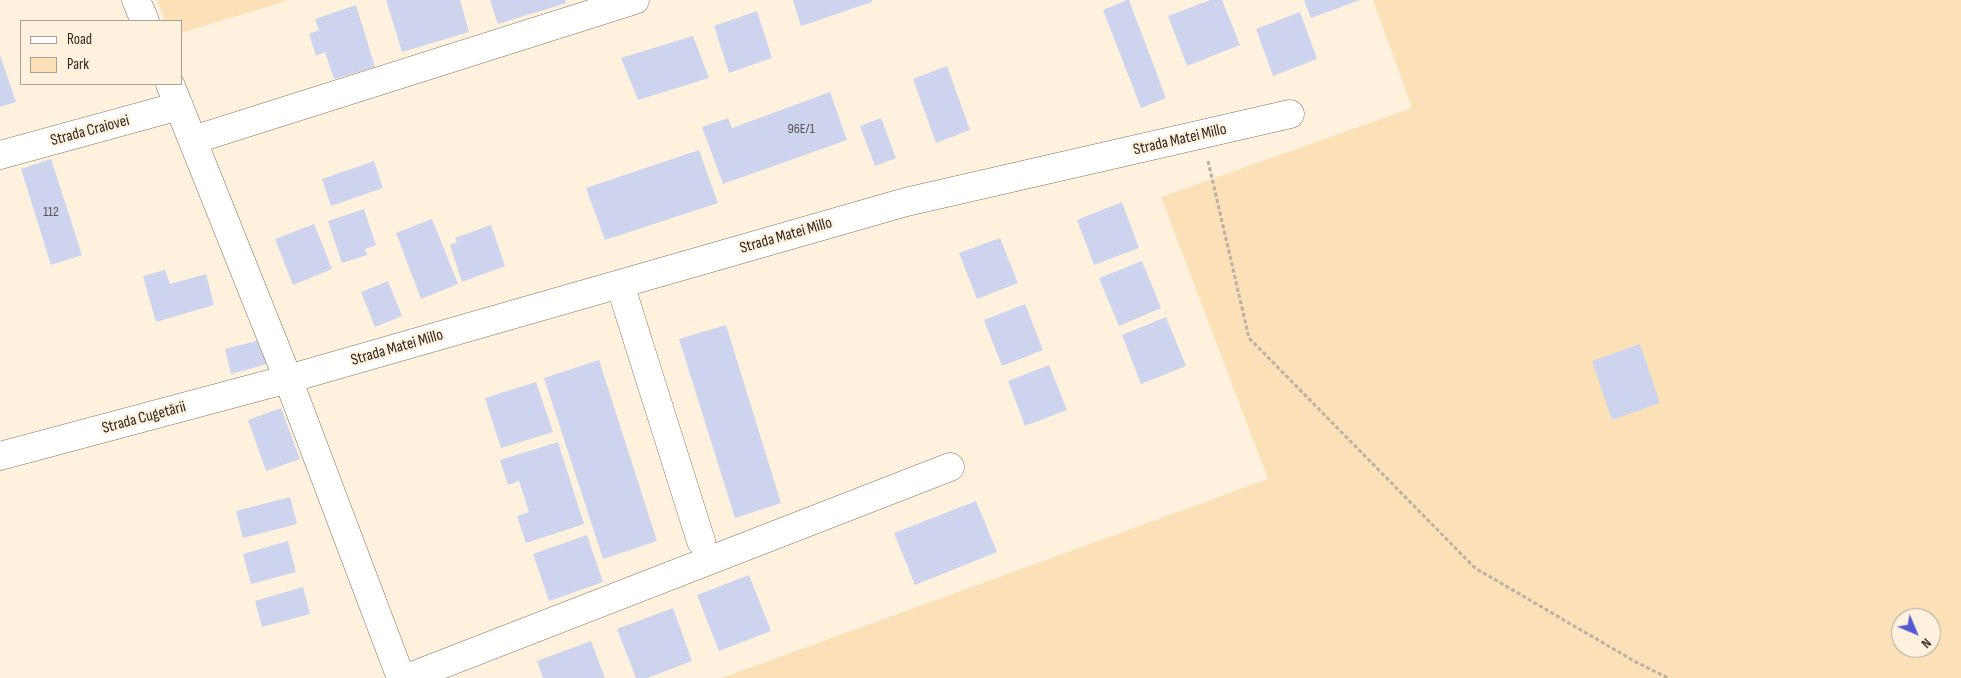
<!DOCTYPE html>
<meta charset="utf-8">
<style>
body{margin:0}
#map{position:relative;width:1961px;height:678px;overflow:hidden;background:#fef1de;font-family:"Sofia Sans Condensed",sans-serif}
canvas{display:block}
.legend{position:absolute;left:20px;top:20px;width:162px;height:65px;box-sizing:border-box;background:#fef1de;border:1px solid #aba192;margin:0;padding:6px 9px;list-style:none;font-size:15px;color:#2f2920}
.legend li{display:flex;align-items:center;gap:10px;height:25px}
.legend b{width:25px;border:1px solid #aba192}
.north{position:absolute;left:1891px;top:608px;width:50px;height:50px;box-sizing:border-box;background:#fef1de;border:1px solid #aba192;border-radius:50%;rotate:135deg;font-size:14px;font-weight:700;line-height:20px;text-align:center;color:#2f2920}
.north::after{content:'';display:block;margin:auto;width:18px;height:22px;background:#545bd2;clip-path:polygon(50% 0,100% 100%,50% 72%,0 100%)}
</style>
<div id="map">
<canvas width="1961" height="678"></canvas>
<ul class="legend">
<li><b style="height:6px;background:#fff"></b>Road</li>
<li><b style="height:14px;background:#fce1b8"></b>Park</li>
</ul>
<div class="north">N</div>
</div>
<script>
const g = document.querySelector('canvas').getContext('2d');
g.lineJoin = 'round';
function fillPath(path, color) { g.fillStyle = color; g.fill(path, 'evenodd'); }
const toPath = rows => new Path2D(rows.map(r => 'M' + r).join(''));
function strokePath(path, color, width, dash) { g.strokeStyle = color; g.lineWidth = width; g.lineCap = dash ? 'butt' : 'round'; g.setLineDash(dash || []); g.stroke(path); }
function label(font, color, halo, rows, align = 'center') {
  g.font = font + ' "Sofia Sans Condensed",sans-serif'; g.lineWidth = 4.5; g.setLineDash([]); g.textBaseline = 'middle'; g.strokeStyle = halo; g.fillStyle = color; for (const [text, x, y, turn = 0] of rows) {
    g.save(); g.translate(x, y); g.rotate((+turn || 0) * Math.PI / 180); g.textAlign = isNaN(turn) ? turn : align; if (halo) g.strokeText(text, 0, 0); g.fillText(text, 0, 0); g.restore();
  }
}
const green = toPath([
 [157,0,289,0,181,33,181,21,165,21],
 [1373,0,1961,0,1961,678,722,678,1268,479,1161,197,1412,108],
 [1901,618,1931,618,1931,648,1901,648]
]);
const building = toPath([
 [386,0,460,0,469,32,402,52],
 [490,0,565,0,566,3,498,24],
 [793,0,872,0,872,2,801,26],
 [1127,0,1129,0,1166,98,1141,108,1103,10],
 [1210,0,1222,0,1240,45,1187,66,1168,16],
 [1304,0,1360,0,1311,18],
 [356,5,375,67,334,79,325,52,316,56,309,34,319,30,315,19],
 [757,11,772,58,729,73,714,26],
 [1300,12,1317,59,1273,76,1256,29],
 [693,36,709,78,638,100,621,58],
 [0,55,16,102,0,107],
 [947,66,970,130,936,143,913,79],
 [830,92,847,140,723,184,702,127,728,118,732,128],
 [881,118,896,158,875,166,860,126],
 [699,150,718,203,605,240,586,188],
 [51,159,82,255,51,265,21,169],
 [374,161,383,188,331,206,322,179],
 [1122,202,1139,248,1094,265,1077,220],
 [364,209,376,245,365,249,367,255,342,263,328,221],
 [432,219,458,284,421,299,396,233],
 [314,224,332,269,293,285,275,239],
 [491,225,505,266,462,282,450,245,457,242,455,238],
 [1000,238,1018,283,977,299,959,253],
 [1142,261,1161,308,1119,326,1099,278],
 [165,270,170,284,206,274,214,305,156,322,143,276],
 [388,281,402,316,375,327,361,292],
 [1025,304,1043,350,1002,366,984,320],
 [1166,317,1186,366,1141,384,1122,335],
 [726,325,781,503,735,518,679,339],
 [260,340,267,364,231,374,225,349],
 [1640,344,1660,403,1612,420,1592,361],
 [599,360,657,541,603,559,544,378],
 [1049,365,1067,410,1025,426,1008,381],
 [536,382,553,432,501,448,485,398],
 [281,408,300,459,266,471,248,420],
 [558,442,584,524,526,543,517,516,529,512,519,481,508,485,500,460],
 [290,497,297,524,243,538,236,511],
 [976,501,997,552,915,585,894,533],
 [587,535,603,582,549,601,533,554],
 [288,541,296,572,251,584,243,554],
 [749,575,771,631,719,651,697,595],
 [303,587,310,614,262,627,255,601],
 [673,608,692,661,647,678,636,678,617,629],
 [591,641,605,678,543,678,537,661]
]);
const path = toPath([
 [1208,161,1249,338,1475,568,1634,661,1668,678]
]);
const minor = toPath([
 [136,0,145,21],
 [170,84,288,379,401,678],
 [193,140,635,0],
 [0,155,179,106],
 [620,284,701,541],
 [0,456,288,379,906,202,1290,114],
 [407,678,950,467]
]);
const numberNames = [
 ["96E/1",801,129],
 ["112",51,212]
];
const streetNames = [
 ["Strada Craiovei",90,131,-15],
 ["Strada Matei Millo",1180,140,-13],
 ["Strada Matei Millo",786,236,-16],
 ["Strada Matei Millo",397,348,-16],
 ["Strada Cugetării",144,418,-15]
];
fillPath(green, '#fce1b8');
fillPath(building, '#ced4ed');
strokePath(minor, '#81735e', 29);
strokePath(path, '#bcb1a1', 3, [4, 2.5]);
strokePath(minor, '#fff', 28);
label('14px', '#575453', null, numberNames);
label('16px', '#2f2920', '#fef1de', streetNames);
</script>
